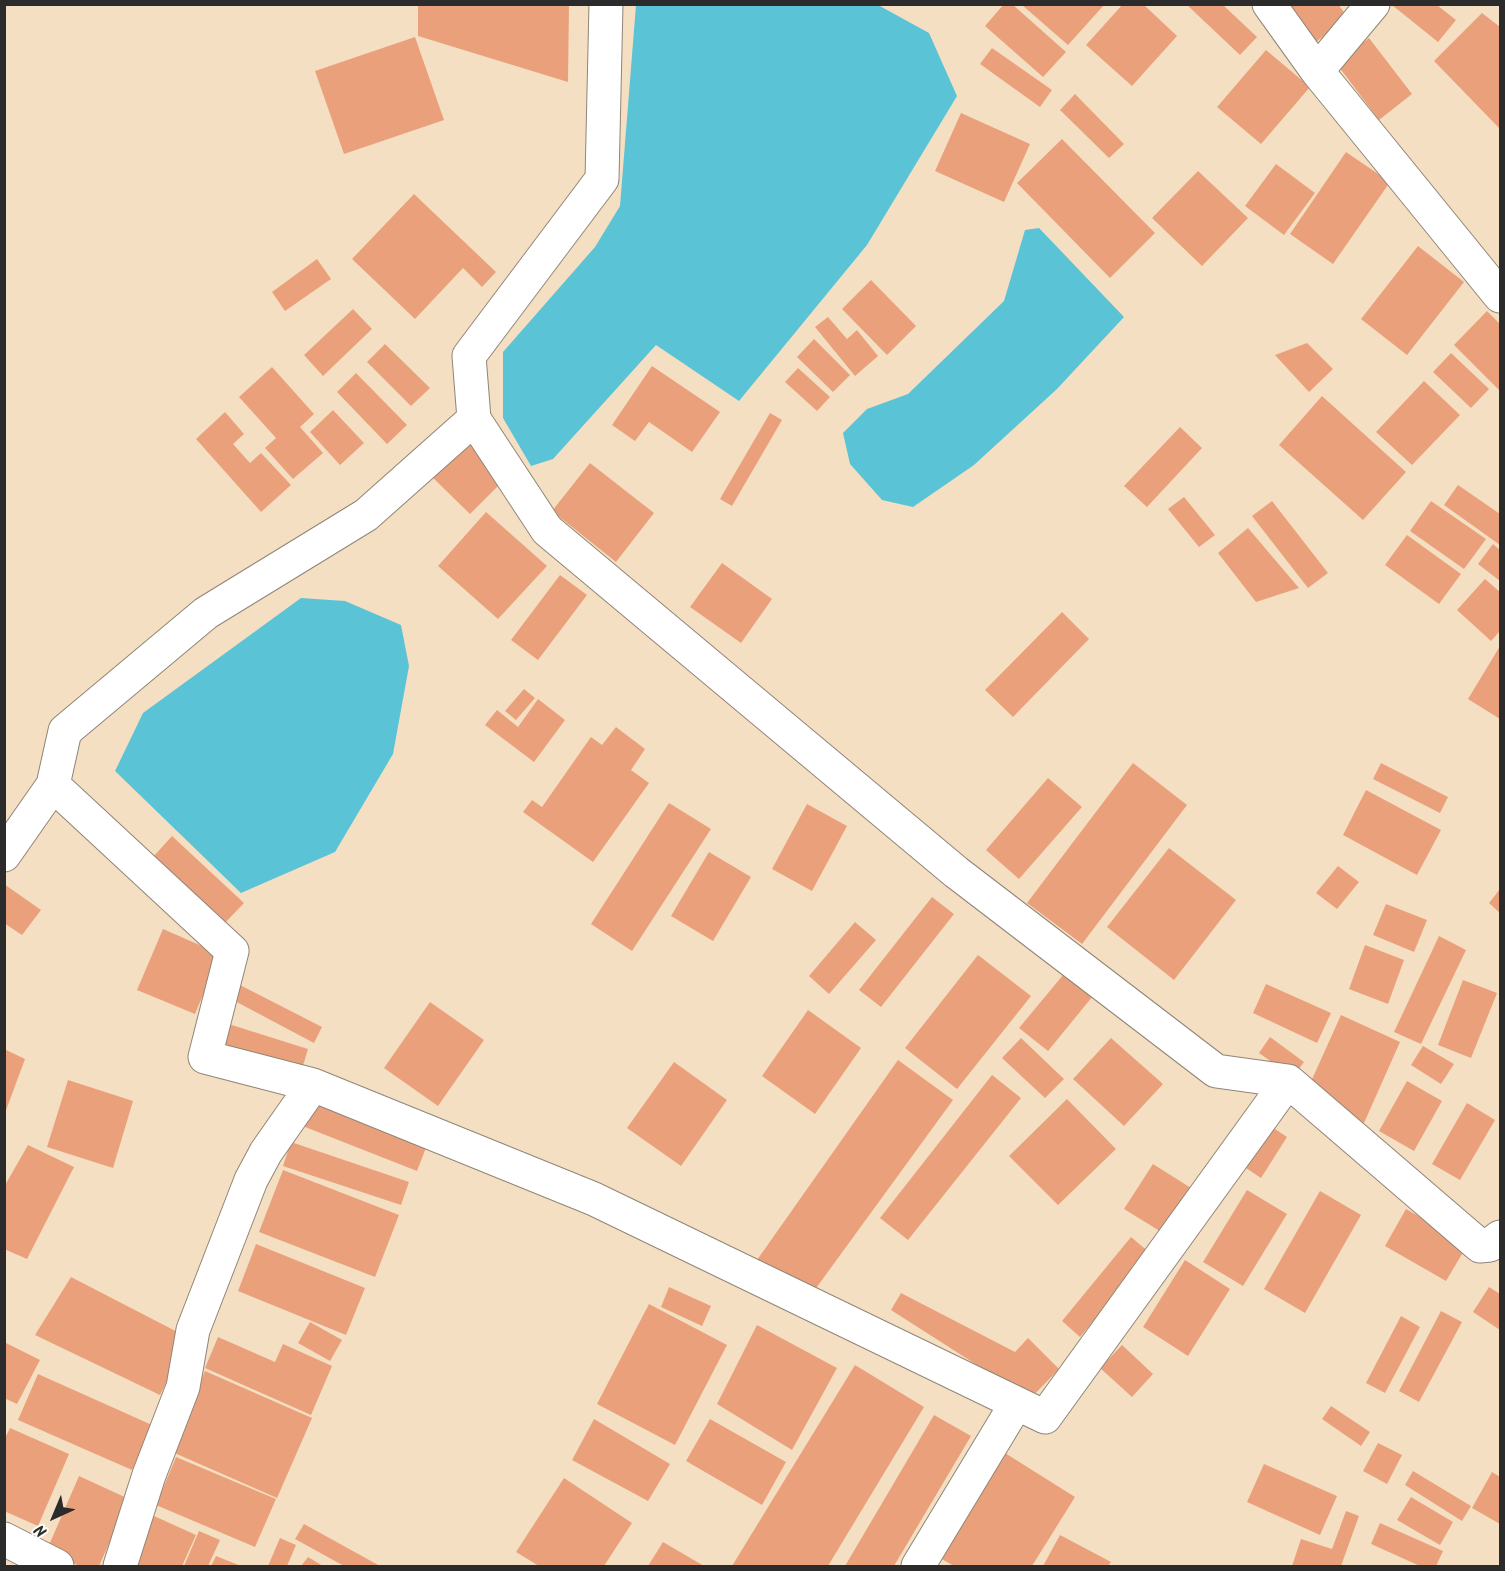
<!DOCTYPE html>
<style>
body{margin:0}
#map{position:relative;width:1505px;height:1571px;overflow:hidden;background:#f4dfc3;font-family:Kalam,sans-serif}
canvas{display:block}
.frame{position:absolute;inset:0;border:6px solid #2b2b2b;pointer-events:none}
.north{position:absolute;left:24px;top:1487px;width:60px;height:60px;-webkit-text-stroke:4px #fdfcf7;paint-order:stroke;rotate:224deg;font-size:16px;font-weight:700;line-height:24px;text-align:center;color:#2b2b2b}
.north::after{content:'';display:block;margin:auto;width:21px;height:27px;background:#2b2b2b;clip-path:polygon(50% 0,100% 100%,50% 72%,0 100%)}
</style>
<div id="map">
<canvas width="1505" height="1571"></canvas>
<div class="frame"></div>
<div class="north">N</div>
</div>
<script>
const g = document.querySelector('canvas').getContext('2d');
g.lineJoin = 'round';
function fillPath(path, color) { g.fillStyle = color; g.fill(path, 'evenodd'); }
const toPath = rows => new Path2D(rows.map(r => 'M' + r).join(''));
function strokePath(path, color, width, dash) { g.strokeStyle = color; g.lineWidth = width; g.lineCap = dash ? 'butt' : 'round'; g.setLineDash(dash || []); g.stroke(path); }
const water = toPath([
 [636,5,878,5,929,33,957,96,867,245,739,401,656,345,553,459,531,466,503,418,503,352,595,247,620,206],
 [1039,228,1124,317,1057,389,974,465,913,507,882,500,850,464,843,433,867,409,908,394,1004,301,1025,230],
 [301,598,345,601,401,625,409,666,393,754,335,852,241,893,115,771,143,713]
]);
const building = toPath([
 [418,4,569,4,568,82,418,36],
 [1004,4,1012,4,1066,52,1043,77,985,26],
 [1123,4,1143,4,1177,36,1132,86,1086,45],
 [1186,4,1222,4,1257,37,1240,55],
 [1277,4,1338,4,1348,18,1309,47],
 [1022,5,1104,5,1068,45],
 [1392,5,1437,5,1456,20,1438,42],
 [1482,13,1500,27,1500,129,1434,61],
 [415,37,444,120,344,154,315,71],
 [1369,38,1412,94,1379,120,1336,63],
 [992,48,1052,90,1040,107,980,64],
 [1266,50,1310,87,1261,144,1217,107],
 [1075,94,1124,144,1109,158,1060,110],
 [961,113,1030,144,1004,202,935,171],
 [1062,139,1155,233,1110,278,1017,183],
 [1346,152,1390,182,1333,264,1290,234],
 [1276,164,1315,193,1284,235,1245,206],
 [1198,171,1248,218,1202,266,1152,218],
 [414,194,496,272,482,287,463,268,415,319,352,259],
 [1418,246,1464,282,1407,355,1361,319],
 [317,259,331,279,285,311,272,292],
 [871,280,916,326,887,355,842,309],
 [353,309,372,329,323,376,304,355],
 [1487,311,1500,324,1500,391,1454,345],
 [828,317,847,339,857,330,878,356,855,376,815,327],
 [814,339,850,375,833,392,797,357],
 [1307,343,1333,369,1309,392,1275,355],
 [385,344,430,388,411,406,367,362],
 [1451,353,1489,389,1471,408,1433,372],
 [652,366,720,412,692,452,649,422,635,441,612,425],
 [272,367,314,414,300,427,323,453,293,479,265,448,276,438,239,397],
 [798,368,830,397,817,411,785,382],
 [356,373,407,425,387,444,337,392],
 [1424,381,1460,415,1412,465,1376,432],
 [1322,396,1406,472,1363,520,1279,445],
 [333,410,364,443,340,465,310,432],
 [225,412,244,434,233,444,250,463,261,453,291,485,261,512,196,439],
 [770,413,782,420,732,506,720,499],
 [1180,427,1202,448,1147,507,1124,486],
 [463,435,507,477,470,514,427,472],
 [590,463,654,513,616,562,552,511],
 [1458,485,1500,514,1500,545,1444,505],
 [1184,497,1215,535,1199,547,1168,509],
 [1272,501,1328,573,1308,588,1252,516],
 [1431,501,1486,539,1464,569,1410,531],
 [486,512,547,566,498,619,438,566],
 [1248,528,1299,588,1256,602,1218,553],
 [1407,535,1461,574,1439,604,1385,565],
 [1493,544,1500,550,1500,581,1478,564],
 [722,563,772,599,741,643,690,607],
 [560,575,587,595,538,660,511,640],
 [1485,579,1500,592,1500,631,1491,641,1457,610],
 [1062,612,1089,639,1013,717,985,690],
 [1500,646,1500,719,1468,699],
 [524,689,535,698,516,720,505,711],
 [538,699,565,720,534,762,485,725,497,710,518,727],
 [616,727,645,749,631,770,649,783,593,862,523,812,532,800,542,807,591,737,602,745],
 [1133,763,1187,805,1082,944,1027,903],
 [1381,763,1448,797,1440,813,1373,779],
 [1048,778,1082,807,1019,879,986,850],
 [1366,790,1441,830,1417,875,1343,835],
 [669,803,711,829,632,951,591,924],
 [807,804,847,826,812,891,772,869],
 [172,836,244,903,224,924,153,857],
 [1169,848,1236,900,1174,980,1107,927],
 [709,852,751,877,713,941,671,916],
 [1338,866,1359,882,1337,909,1316,893],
 [4,884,41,910,22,935,4,923],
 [1500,889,1500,913,1489,903],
 [932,897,954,914,881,1007,859,990],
 [1386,904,1427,920,1414,952,1373,935],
 [855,922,876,940,829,994,809,976],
 [163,929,220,954,195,1014,137,990],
 [1439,936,1466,950,1421,1044,1394,1032],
 [1365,945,1404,960,1388,1004,1349,989],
 [978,955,1031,996,957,1089,905,1048],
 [1078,957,1106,980,1048,1051,1019,1028],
 [1463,980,1497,993,1471,1058,1438,1045],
 [238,984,322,1027,314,1043,231,999],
 [1266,984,1331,1013,1317,1043,1253,1013],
 [430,1002,484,1040,438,1106,384,1068],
 [808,1010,861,1048,815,1114,762,1076],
 [1341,1015,1400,1042,1364,1123,1304,1097],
 [219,1021,308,1049,299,1079,210,1050],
 [1270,1037,1304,1062,1293,1077,1259,1053],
 [1021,1038,1064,1079,1045,1098,1002,1058],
 [1111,1038,1163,1084,1124,1126,1073,1079],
 [1423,1046,1454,1064,1441,1084,1411,1065],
 [4,1049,25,1059,5,1113,4,1113],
 [898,1060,953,1100,814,1291,757,1260],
 [674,1062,727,1100,681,1166,627,1128],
 [992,1075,1021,1098,908,1240,880,1218],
 [68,1080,133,1101,113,1168,47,1147],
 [1407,1081,1442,1101,1414,1151,1379,1131],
 [312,1094,429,1140,417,1171,300,1125],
 [1067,1099,1116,1149,1058,1205,1009,1156],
 [1467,1103,1495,1120,1460,1180,1432,1164],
 [1272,1127,1287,1137,1261,1178,1246,1168],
 [291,1142,409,1182,401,1205,283,1166],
 [28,1145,74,1167,27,1259,4,1249,4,1187],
 [1153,1164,1191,1188,1163,1233,1124,1209],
 [283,1170,399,1215,375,1277,259,1232],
 [1247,1190,1287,1214,1243,1286,1203,1262],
 [1320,1191,1361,1215,1305,1313,1264,1289],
 [1406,1209,1468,1244,1446,1281,1385,1246],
 [1131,1237,1150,1253,1080,1337,1062,1321],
 [256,1244,365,1288,346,1335,238,1291],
 [1185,1260,1230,1289,1188,1356,1143,1327],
 [71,1277,189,1338,160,1395,35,1335],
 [669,1287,711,1306,702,1326,661,1307],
 [1489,1287,1500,1294,1500,1330,1473,1312],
 [901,1293,1015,1352,1028,1338,1059,1369,1030,1399,891,1310],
 [649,1304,727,1345,675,1445,597,1404],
 [1441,1311,1462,1322,1419,1402,1399,1391],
 [1401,1316,1420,1327,1385,1393,1366,1383],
 [310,1322,342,1340,330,1361,298,1343],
 [757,1325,837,1368,792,1450,717,1404],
 [218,1337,275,1362,283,1344,332,1366,311,1415,205,1368],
 [4,1342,40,1360,17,1404,4,1398],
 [1122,1345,1153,1374,1132,1397,1100,1368],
 [855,1365,924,1407,828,1566,732,1566],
 [205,1371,312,1418,277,1498,170,1451],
 [38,1374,152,1425,132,1470,18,1420],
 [1331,1406,1370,1432,1361,1446,1322,1419],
 [934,1415,971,1436,894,1566,845,1566],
 [594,1419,670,1464,648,1501,572,1460],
 [710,1419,786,1462,762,1505,686,1461],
 [10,1428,69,1454,38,1526,4,1511,4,1440],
 [1378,1443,1402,1455,1387,1484,1363,1471],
 [1005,1453,1075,1497,1032,1566,954,1566,940,1558],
 [176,1457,276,1499,255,1547,156,1505],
 [1264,1464,1337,1496,1320,1535,1247,1502],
 [1413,1471,1471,1506,1462,1521,1405,1485],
 [1492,1472,1500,1477,1500,1524,1472,1508],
 [79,1476,129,1499,99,1566,80,1566,46,1552],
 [564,1478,632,1523,604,1566,539,1566,516,1552],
 [1411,1497,1453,1522,1440,1545,1397,1520],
 [143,1511,196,1535,182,1566,118,1566],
 [1346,1511,1359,1516,1341,1566,1292,1566,1301,1539,1332,1549],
 [1380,1523,1443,1551,1436,1566,1420,1566,1371,1544],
 [304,1524,380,1566,344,1566,295,1539],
 [199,1531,220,1540,208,1566,184,1566],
 [1060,1535,1111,1562,1108,1566,1043,1566],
 [280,1538,296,1545,287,1566,268,1566],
 [663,1542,704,1566,648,1566],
 [216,1556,241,1566,211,1566],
 [308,1557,323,1566,301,1566]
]);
const minor = toPath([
 [1269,4,1317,71,1500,296],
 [1317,71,1373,4],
 [474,419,547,530,956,872,1216,1071,1288,1081,1480,1246,1490,1245,1500,1237],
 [4,855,53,785],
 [313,1085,594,1199,1045,1417,1288,1081],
 [4,1539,57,1566],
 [120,1566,149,1475,183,1387,193,1330,251,1180,266,1152,313,1085,205,1057,232,951,53,785,65,731,206,613,366,515,474,419,469,356,602,179,606,4],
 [918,1566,1016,1404]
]);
fillPath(water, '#5ac4d6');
fillPath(building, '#eaa17b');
strokePath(minor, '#908577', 35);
strokePath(minor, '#fff', 33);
</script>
